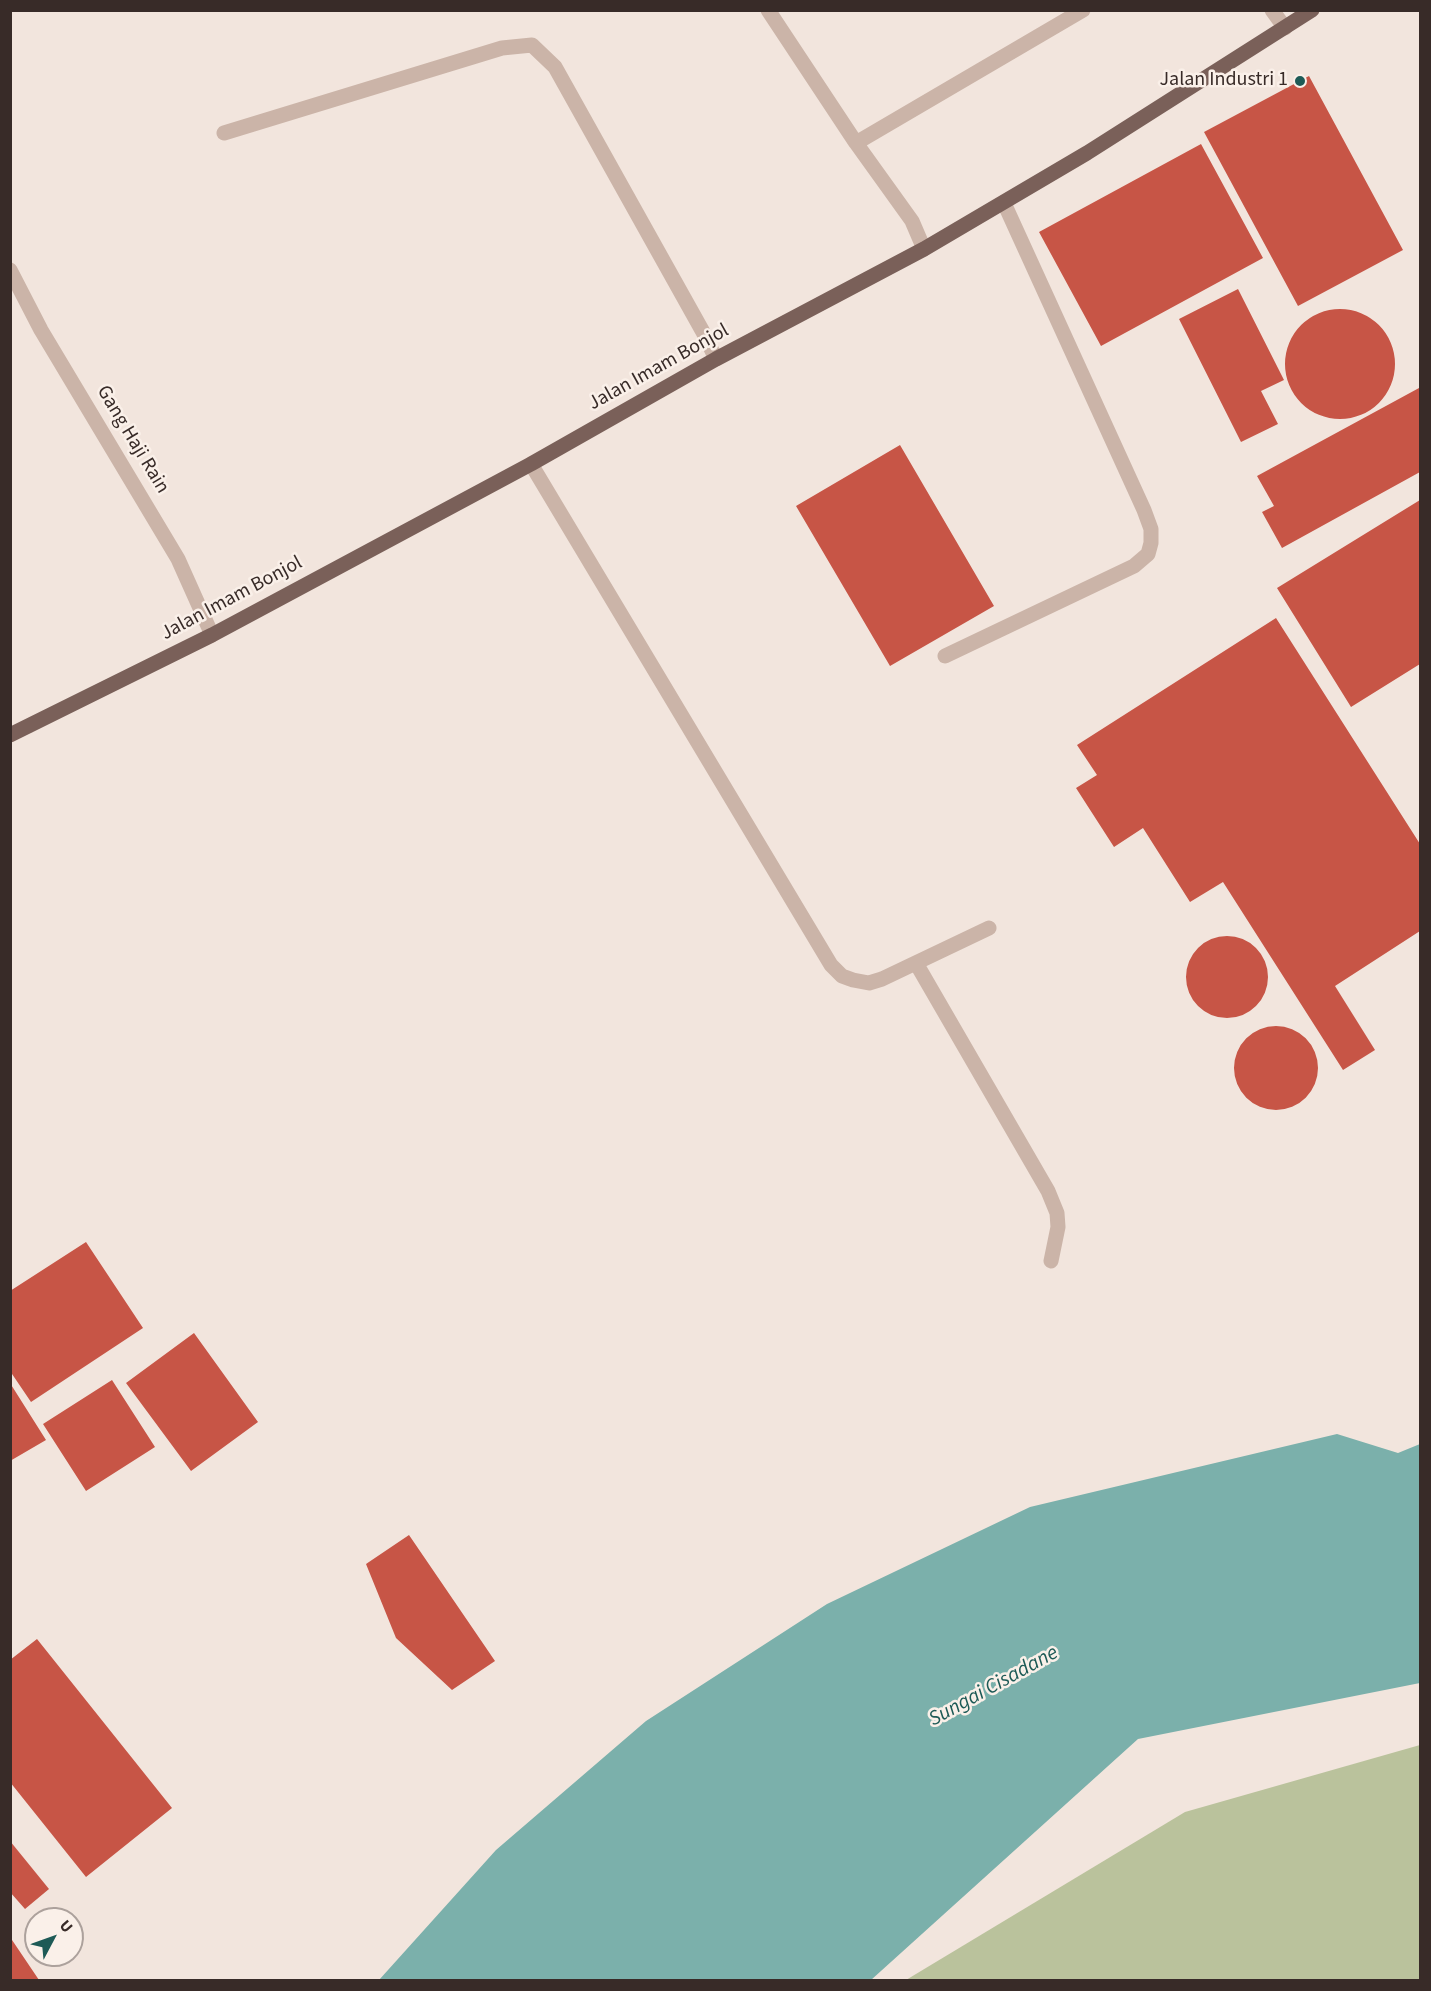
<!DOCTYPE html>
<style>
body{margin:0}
#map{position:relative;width:1431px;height:1991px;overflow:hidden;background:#f2e5dd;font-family:"Source Sans 3",sans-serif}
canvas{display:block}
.frame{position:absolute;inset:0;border:12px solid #382b28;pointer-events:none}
.north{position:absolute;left:24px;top:1907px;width:60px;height:60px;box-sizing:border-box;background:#faf0e9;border:2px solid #aca19c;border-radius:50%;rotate:49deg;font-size:16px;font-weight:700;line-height:24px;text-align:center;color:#382b28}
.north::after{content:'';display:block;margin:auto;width:21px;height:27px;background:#1d5a56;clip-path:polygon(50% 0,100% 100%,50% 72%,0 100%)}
</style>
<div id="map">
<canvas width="1431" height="1991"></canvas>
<div class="frame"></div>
<div class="north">U</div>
</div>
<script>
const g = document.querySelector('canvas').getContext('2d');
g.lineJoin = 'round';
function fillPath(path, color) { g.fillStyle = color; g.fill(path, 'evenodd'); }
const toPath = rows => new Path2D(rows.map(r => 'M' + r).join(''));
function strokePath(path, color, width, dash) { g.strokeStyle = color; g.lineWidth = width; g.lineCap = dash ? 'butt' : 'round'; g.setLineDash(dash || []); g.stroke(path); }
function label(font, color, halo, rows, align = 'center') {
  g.font = font + ' "Source Sans 3",sans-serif'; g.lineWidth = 5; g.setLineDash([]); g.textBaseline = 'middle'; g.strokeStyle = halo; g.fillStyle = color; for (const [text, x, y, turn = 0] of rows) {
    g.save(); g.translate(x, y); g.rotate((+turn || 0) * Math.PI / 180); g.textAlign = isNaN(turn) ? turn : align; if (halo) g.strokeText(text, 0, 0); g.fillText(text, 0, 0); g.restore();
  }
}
const green = toPath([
 [1420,1745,1420,1980,906,1980,1185,1812]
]);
const water = toPath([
 [1337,1434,1398,1453,1420,1444,1420,1683,1138,1739,871,1980,379,1980,496,1850,646,1721,827,1604,1030,1507]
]);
const building = toPath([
 [1309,76,1403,250,1298,306,1204,132],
 [1201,144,1263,258,1101,346,1039,232],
 [1238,289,1284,380,1261,391,1278,424,1241,442,1179,319],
 '1285 364a55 55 0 1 1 110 0a55 55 0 1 1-110 0Z',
 [1419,388,1420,472,1282,548,1262,512,1274,506,1257,476],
 [900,445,994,606,890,666,796,506],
 [1420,500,1420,664,1351,707,1277,588],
 [1276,618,1420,844,1420,931,1335,986,1375,1050,1343,1070,1223,882,1190,902,1143,828,1114,847,1076,788,1097,775,1077,745],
 '1186 977a41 41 0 1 1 82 0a41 41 0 1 1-82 0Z',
 '1234 1068a42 42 0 1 1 84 0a42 42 0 1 1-84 0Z',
 [86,1242,143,1328,31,1402,10,1371,10,1291],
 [194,1333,258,1422,191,1471,126,1383],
 [112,1380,155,1447,86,1491,43,1424],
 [10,1383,46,1440,10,1461],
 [409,1535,495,1661,452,1690,396,1638,366,1564],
 [37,1639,172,1808,86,1877,10,1782,10,1660],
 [10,1841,49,1889,25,1909,10,1892],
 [10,1937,39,1980,10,1980]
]);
const minor = toPath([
 [768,10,856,143,912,221,924,249],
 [1272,10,1285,28],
 [224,133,502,48,532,45,555,67,703,332,716,359],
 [856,143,1083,10],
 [10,270,41,330,178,559,212,635],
 [531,464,831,965,842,976,853,980,869,983,882,979,989,928],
 [945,656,1134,566,1148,554,1151,543,1151,529,1144,510,1004,203],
 [916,963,1048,1191,1057,1213,1058,1227,1051,1261]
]);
const major = toPath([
 [10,735,212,635,531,464,716,359,924,249,1087,153,1312,10]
]);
const markers = [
 [1300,81,6,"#1d5a56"]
];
const poiNames = [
 ["Jalan Industri 1",1288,81]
];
const streetNames = [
 ["Jalan Imam Bonjol",659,368,-29],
 ["Gang Haji Rain",132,440,59],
 ["Jalan Imam Bonjol",232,599,-28]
];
const waterNames = [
 ["Sungai Cisadane",994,1687,-29]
];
fillPath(green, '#bac29c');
fillPath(water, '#7bb0ab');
fillPath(building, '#c75546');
strokePath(minor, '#cbb4a8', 15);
strokePath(major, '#7a6059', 15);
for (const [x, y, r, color] of markers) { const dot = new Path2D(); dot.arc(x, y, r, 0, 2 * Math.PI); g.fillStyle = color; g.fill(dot); strokePath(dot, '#faf0e9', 2); }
label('20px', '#382b28', '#faf0e9', poiNames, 'right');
label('20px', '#382b28', '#faf0e9', streetNames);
label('italic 21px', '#1d5a56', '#faf0e9', waterNames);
</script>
